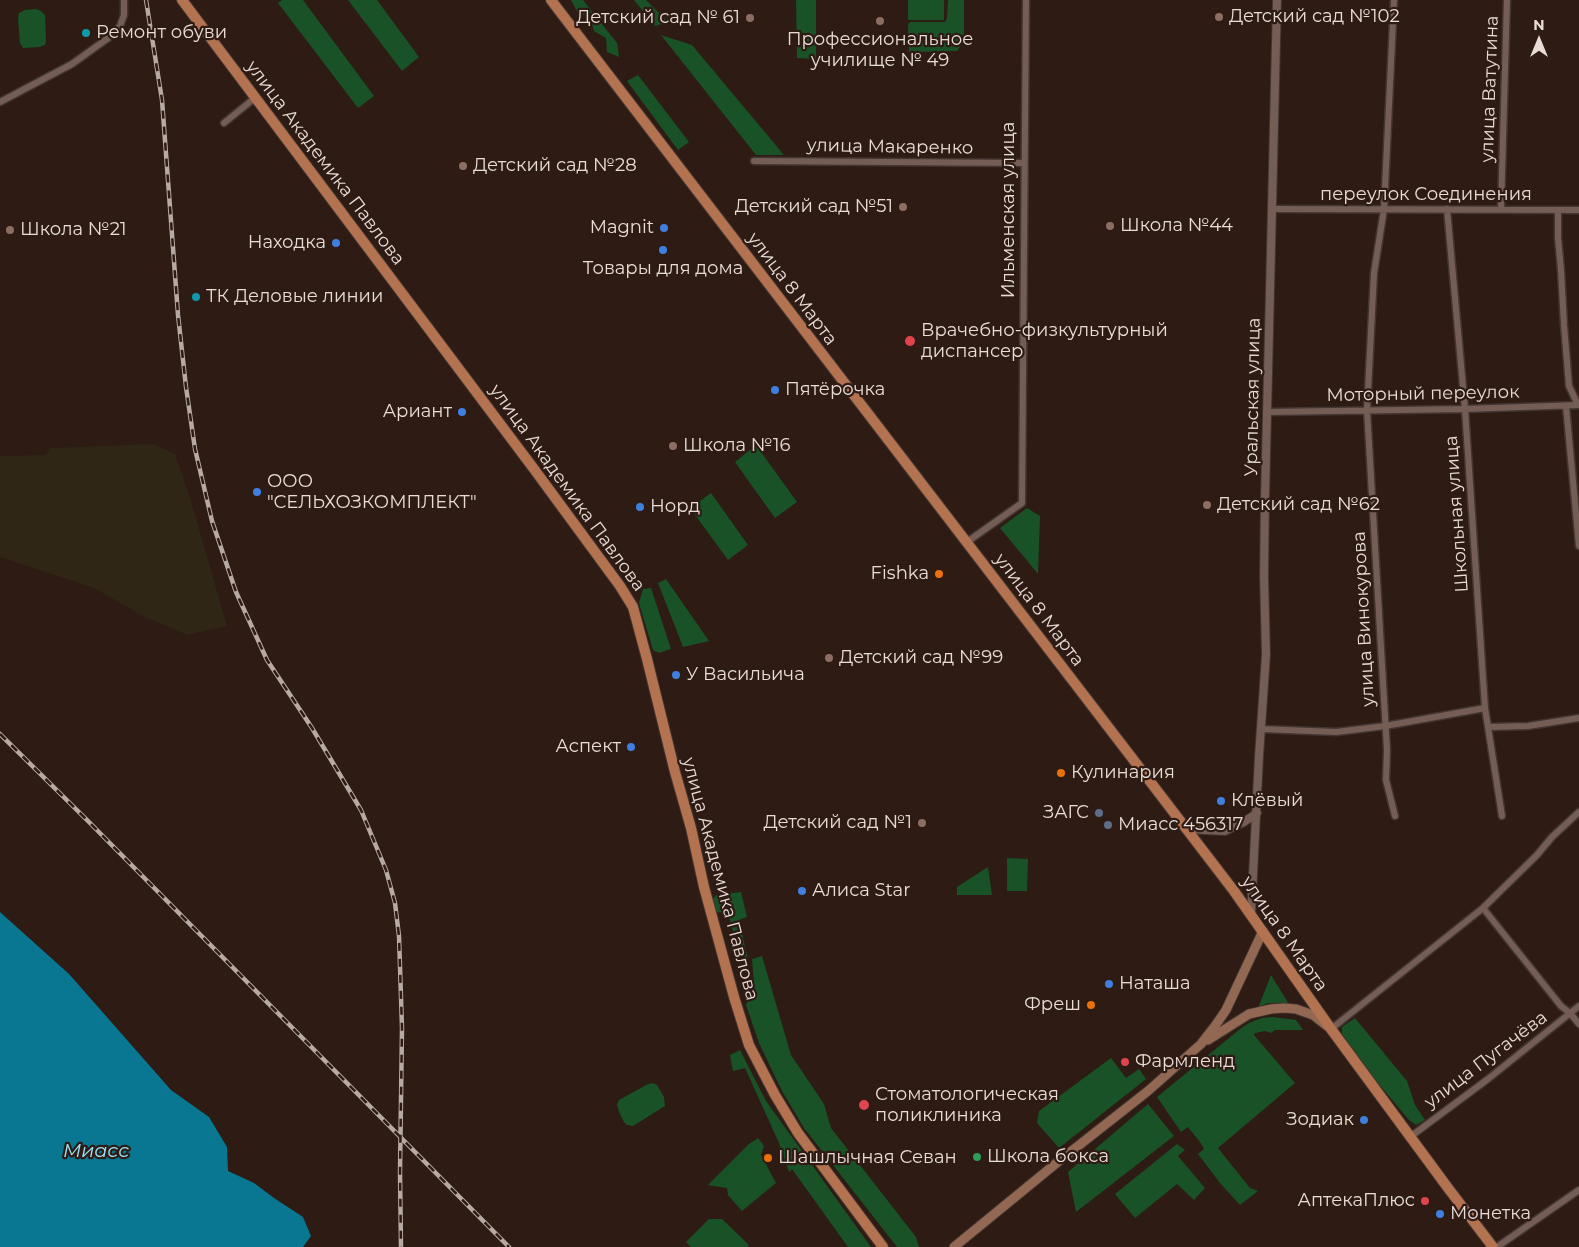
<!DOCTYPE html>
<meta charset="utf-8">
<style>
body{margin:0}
#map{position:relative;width:1579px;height:1247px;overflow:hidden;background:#2d1b14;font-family:Montserrat,sans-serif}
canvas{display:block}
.north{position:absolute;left:1514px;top:15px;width:50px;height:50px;-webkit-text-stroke:4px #2d1b14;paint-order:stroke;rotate:0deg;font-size:14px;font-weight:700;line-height:20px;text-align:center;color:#e9dcd7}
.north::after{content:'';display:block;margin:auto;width:18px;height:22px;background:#e9dcd7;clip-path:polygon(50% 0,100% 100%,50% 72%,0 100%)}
</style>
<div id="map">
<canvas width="1579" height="1247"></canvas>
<div class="north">N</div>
</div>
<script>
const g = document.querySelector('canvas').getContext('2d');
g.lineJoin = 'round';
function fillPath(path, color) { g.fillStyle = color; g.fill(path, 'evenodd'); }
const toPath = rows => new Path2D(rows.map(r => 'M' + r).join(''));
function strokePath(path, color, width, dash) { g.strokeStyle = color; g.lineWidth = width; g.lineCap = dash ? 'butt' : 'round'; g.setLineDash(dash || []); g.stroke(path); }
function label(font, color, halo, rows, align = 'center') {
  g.font = font + ' Montserrat,sans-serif'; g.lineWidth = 4.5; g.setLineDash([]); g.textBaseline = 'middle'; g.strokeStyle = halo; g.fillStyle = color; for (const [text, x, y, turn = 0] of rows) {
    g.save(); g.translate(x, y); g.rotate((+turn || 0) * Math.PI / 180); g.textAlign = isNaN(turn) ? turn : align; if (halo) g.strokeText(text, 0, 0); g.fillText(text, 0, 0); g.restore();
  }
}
const commercial = toPath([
 [153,444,175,454,191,501,227,626,187,635,141,615,94,588,0,557,0,456,46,455,50,448]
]);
const green = toPath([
 [282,0,303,0,374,96,358,108,278,3],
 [348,0,377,0,419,57,402,71],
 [571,0,583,0,617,43,619,57,607,52,606,38,594,31,590,17,578,13],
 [634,0,646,0,668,22,655,26],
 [796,0,816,0,816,59,797,58],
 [908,0,944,0,944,20,908,20],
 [948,0,964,0,964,42,957,51,909,52,908,25,910,22,945,22,947,18],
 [36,9,41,11,45,15,46,41,45,45,40,47,23,48,20,43,18,18,19,13,25,10],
 [661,35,692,45,784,155,756,155],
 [638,75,689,142,678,150,627,81],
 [756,445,797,502,775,518,735,462],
 [711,493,748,545,728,560,690,508],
 [1027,508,1040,516,1038,574,1000,528],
 [666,579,709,641,683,647,658,583],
 [651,588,671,649,659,653,653,650,639,603,643,589],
 [1007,858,1028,859,1027,891,1007,891],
 [988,867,992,895,957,895,957,887],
 [741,892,747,917,739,920,748,959,741,962,728,913,715,912,712,900,716,895],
 [762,956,791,1055,824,1104,831,1128,916,1237,919,1247,897,1247,804,1128,782,1091,759,1043,746,1005,754,984,752,959],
 [1271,975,1289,1004,1268,1003,1258,1008],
 [1273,1017,1296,1020,1303,1030,1275,1030,1271,1033,1265,1031,1255,1033,1254,1035,1295,1083,1218,1148,1250,1188,1258,1191,1240,1205,1220,1183,1198,1154,1204,1149,1200,1142,1188,1127,1181,1132,1157,1097,1240,1029,1249,1023,1262,1018],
 [1355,1018,1407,1081,1415,1105,1425,1120,1416,1125,1409,1120,1342,1040,1342,1027],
 [740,1050,766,1101,871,1247,848,1247,792,1169,789,1172,779,1143,745,1068,733,1071,730,1055],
 [1111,1058,1126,1078,1139,1069,1146,1079,1059,1148,1037,1123,1039,1111],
 [653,1083,657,1085,664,1097,665,1106,633,1126,627,1125,624,1122,619,1112,617,1104,619,1100,648,1084],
 [1148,1104,1174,1136,1076,1212,1068,1172],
 [758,1138,764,1146,761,1155,776,1183,742,1211,728,1195,727,1188,708,1185,749,1144],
 [1177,1144,1185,1150,1178,1156,1205,1188,1194,1200,1177,1184,1135,1218,1115,1194],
 [709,1219,722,1219,749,1245,747,1247,691,1247,686,1242]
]);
const water = toPath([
 [0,912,69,974,171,1090,209,1117,227,1147,228,1171,254,1183,274,1198,303,1217,311,1236,303,1247,0,1247]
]);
const minor = toPath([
 [1394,0,1384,209,1374,273,1367,410,1387,750,1386,780,1395,816],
 [0,102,72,64,111,36,120,26,124,15,124,0],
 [224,123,256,97],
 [754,161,1024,163],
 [1272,209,1579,210],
 [1447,209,1465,409,1485,708,1502,816],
 [1501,209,1507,0],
 [1558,211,1558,238,1561,270,1564,325,1569,386,1578,405],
 [1566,406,1579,546],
 [1267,412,1465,409,1579,405],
 [967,542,1022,503,1026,0],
 [1488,727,1528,726,1579,718],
 [1261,729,1336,732,1385,726,1485,708],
 [1483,908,1561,1006,1570,1013,1579,1024],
 [1331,1029,1483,908,1537,855,1552,837,1579,812],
 [1410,1137,1488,1079,1579,1006],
 [1497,1247,1579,1190]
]);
const tertiary = toPath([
 [1186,829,1225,831,1244,822,1257,813],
 [1251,915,1259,756,1266,655,1264,576,1265,497,1277,0]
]);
const secondary = toPath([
 [1208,1040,1249,1014,1271,1009,1284,1008,1296,1009,1313,1015,1327,1026],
 [954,1247,1059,1161,1148,1091,1201,1044,1215,1026,1226,1010,1263,931]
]);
const primary = toPath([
 [182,0,534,469,620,586,633,607,647,659,675,772,691,828,704,887,734,997,749,1045,775,1095,798,1133,883,1247],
 [551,0,1234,891,1331,1029,1448,1188,1493,1247]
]);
const rail = toPath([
 [146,0,162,100,178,315,186,387,195,449,212,521,236,592,267,660,312,728,361,810,386,870,395,903,399,936,402,1028,400,1172,401,1247],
 [0,734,89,822,509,1247]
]);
const markers = [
 [1219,17,5,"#8d6e63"],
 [750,18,5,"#8d6e63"],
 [880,21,5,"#8d6e63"],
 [86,33,5,"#0f9aa8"],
 [463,166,5,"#8d6e63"],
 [903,207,5,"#8d6e63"],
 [1110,226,5,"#8d6e63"],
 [664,228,5,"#3f7fe0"],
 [10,230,5,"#8d6e63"],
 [336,243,5,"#3f7fe0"],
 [663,250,5,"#3f7fe0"],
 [196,297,5,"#0f9aa8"],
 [910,341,6,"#e0444e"],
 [775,390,5,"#3f7fe0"],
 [462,412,5,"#3f7fe0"],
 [673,446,5,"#8d6e63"],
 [257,492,5,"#3f7fe0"],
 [1207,505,5,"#8d6e63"],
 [640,507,5,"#3f7fe0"],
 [939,574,5,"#e8710a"],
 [829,658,5,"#8d6e63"],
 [676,675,5,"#3f7fe0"],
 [631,747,5,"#3f7fe0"],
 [1061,773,5,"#e8710a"],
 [1221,801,5,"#3f7fe0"],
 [1099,813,5,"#5c6f8a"],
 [922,823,5,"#8d6e63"],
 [1108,825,5,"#5c6f8a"],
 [802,891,5,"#3f7fe0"],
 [1109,984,5,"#3f7fe0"],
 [1091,1005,5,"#e8710a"],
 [1125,1062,5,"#e0444e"],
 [864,1105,6,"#e0444e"],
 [1364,1120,5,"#3f7fe0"],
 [977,1157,5,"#2e9e5b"],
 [768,1158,5,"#e8710a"],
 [1425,1201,5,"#e0444e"],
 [1440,1214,5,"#3f7fe0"]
];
const poiNames = [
 ["Детский сад №102",1229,17],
 ["Детский сад № 61",740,18,"right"],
 ["Ремонт обуви",96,33],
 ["Профессиональное",880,40,"center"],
 ["училище № 49",880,61,"center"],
 ["Детский сад №28",473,166],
 ["Детский сад №51",893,207,"right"],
 ["Школа №44",1120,226],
 ["Magnit",654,228,"right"],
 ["Школа №21",20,230],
 ["Находка",326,243,"right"],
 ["Товары для дома",663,269,"center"],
 ["ТК Деловые линии",206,297],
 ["Врачебно-физкультурный",921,331],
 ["диспансер",921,352],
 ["Пятёрочка",785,390],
 ["Ариант",452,412,"right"],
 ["Школа №16",683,446],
 ["ООО",267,482],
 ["\"СЕЛЬХОЗКОМПЛЕКТ\"",267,503],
 ["Детский сад №62",1217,505],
 ["Норд",650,507],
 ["Fishka",929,574,"right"],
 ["Детский сад №99",839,658],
 ["У Васильича",686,675],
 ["Аспект",621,747,"right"],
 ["Кулинария",1071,773],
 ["Клёвый",1231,801],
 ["ЗАГС",1089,813,"right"],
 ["Детский сад №1",912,823,"right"],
 ["Миасс 456317",1118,825],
 ["Алиса Star",812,891],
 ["Наташа",1119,984],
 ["Фреш",1081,1005,"right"],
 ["Фармленд",1135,1062],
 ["Стоматологическая",875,1095],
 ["поликлиника",875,1116],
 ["Зодиак",1354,1120,"right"],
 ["Школа бокса",987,1157],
 ["Шашлычная Севан",778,1158],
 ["АптекаПлюс",1415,1201,"right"],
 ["Монетка",1450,1214]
];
const streetNames = [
 ["улица Ватутина",1490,89,-88],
 ["улица Макаренко",890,147,1],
 ["улица Академика Павлова",325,163,53],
 ["переулок Соединения",1426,195],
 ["Ильменская улица",1009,210,-90],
 ["улица 8 Марта",792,289,53],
 ["Моторный переулок",1423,394,-1],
 ["Уральская улица",1253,397,-89],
 ["улица Академика Павлова",567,488,54],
 ["Школьная улица",1457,514,-94],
 ["улица 8 Марта",1039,610,53],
 ["улица Винокурова",1364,619,-93],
 ["улица Академика Павлова",720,879,75],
 ["улица 8 Марта",1284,934,55],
 ["улица Пугачёва",1486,1060,-37]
];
const waterNames = [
 ["Миасс",96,1151]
];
fillPath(commercial, '#2f2616');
fillPath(green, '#195227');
fillPath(water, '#097791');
strokePath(minor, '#433531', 9);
strokePath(tertiary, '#433531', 10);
strokePath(secondary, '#433531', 11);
strokePath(primary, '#433531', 12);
strokePath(minor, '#735d55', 6);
strokePath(tertiary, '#735d55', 8);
strokePath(secondary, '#936852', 9);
strokePath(primary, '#b37250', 10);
strokePath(rail, '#b8a9a4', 4.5);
strokePath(rail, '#2d1b14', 2.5, [8]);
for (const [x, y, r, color] of markers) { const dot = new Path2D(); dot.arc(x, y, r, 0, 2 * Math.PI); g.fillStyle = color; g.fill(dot); strokePath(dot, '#2d1b14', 2); }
label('18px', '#e9dcd7', '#2d1b14', poiNames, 'left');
label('18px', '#e9dcd7', '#2d1b14', streetNames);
label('italic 19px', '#9fe4fa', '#2d1b14', waterNames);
</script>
